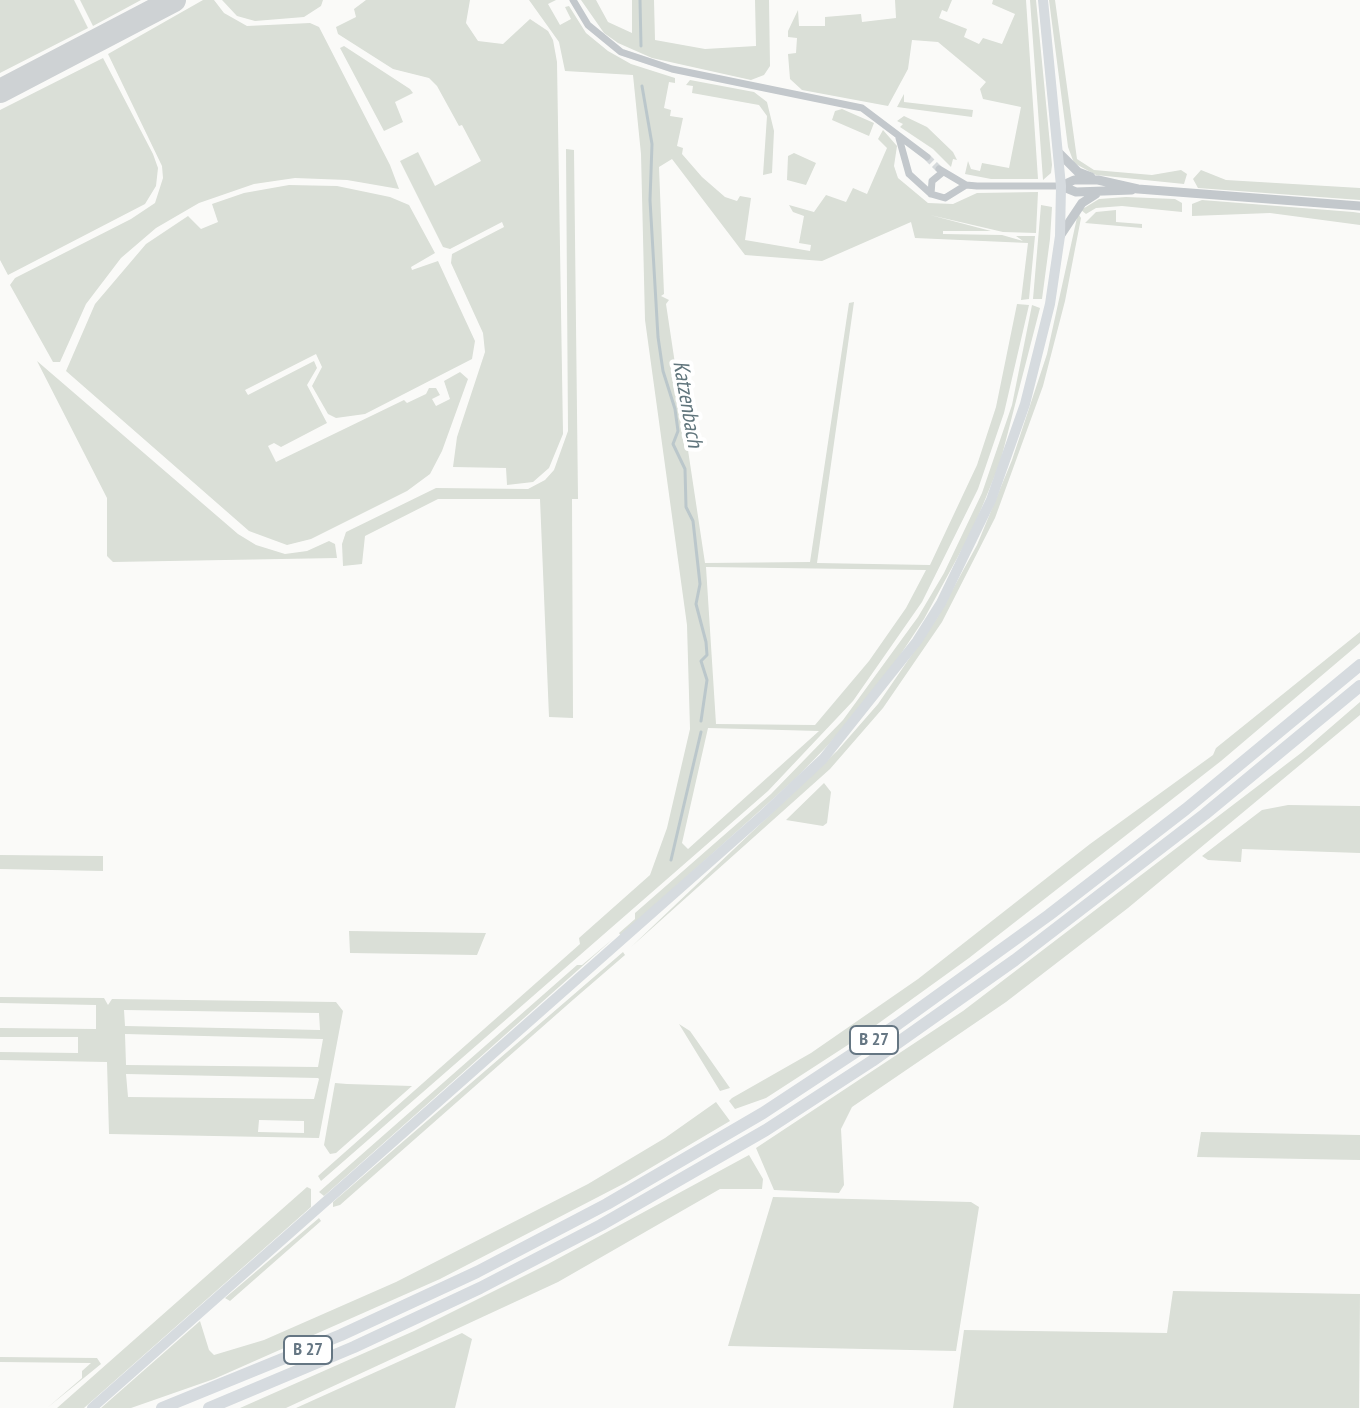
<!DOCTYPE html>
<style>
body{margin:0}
canvas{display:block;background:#fafaf8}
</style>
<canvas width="1360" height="1408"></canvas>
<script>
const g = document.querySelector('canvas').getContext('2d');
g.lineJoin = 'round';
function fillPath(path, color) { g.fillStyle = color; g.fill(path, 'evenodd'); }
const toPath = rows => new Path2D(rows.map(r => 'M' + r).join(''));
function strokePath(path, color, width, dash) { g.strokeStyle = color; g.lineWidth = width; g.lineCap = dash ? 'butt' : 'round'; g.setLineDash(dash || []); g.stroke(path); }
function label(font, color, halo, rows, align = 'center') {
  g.font = font + ' "PT Sans Narrow",sans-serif'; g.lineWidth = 8; g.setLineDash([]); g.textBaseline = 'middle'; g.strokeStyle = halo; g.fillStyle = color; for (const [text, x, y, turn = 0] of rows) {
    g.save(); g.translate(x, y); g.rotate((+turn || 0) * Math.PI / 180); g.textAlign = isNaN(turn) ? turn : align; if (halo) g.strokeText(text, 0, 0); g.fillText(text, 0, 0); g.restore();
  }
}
const green = toPath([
 [0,0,74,0,88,28,0,73],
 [80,0,141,0,93,26],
 [203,0,214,0,224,13,247,26,310,23,319,27,390,165,399,189,347,180,295,178,254,184,199,203,156,228,121,258,86,304,60,362,53,362,10,285,15,278,131,219,155,203,163,178,162,166,108,54],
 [222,0,323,0,321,6,304,17,255,21,237,16],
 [366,0,470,0,466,23,478,41,503,44,530,19,548,31,553,40,557,62,563,434,549,468,533,482,507,485,506,468,453,467,457,437,485,352,483,333,451,263,452,254,504,227,502,222,450,249,443,247,400,161,418,152,435,186,481,161,462,125,459,126,437,86,429,78,393,69,338,34,336,27,356,17,354,9],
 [529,0,556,0,548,4,560,25,571,19,565,7,569,6,586,33,608,51,631,64,675,78,675,83,669,82,664,108,671,110,670,116,683,118,677,146,683,148,682,154,702,177,725,197,737,201,740,196,751,198,745,240,810,251,811,245,799,243,804,216,793,212,789,205,814,212,826,195,846,202,853,188,867,194,887,148,878,139,883,130,897,146,894,166,898,178,928,203,953,204,977,193,1038,192,1036,233,1003,232,930,215,991,231,943,231,943,234,1002,235,1023,241,1016,236,1035,236,1029,299,1021,300,1028,243,915,238,911,222,822,261,745,255,672,159,659,167,664,294,661,296,669,300,666,304,705,563,810,562,849,303,854,302,817,563,930,565,977,465,996,407,1017,304,1029,305,1004,413,978,489,922,602,853,701,768,791,321,1181,318,1176,580,944,579,938,650,875,667,828,690,729,687,625,645,320,641,154,633,75,565,71,559,42],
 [706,567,926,570,906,608,869,661,815,725,716,724],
 [708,728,819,731,688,849,682,843],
 [581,0,596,0,608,22,632,33,632,0,654,0,655,40,705,49,756,46,755,0,769,0,770,66,764,75,751,80,652,58,618,43,604,33],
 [895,0,952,0,947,12,942,10,939,18,967,29,964,37,979,44,983,38,1002,44,1015,14,992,4,993,0,1026,0,1038,179,991,179,965,174,968,161,971,169,980,171,982,163,1009,168,1021,107,983,99,980,89,986,82,938,42,912,40,908,69,888,106,802,90,790,79,788,54,796,53,797,38,788,37,788,31,798,10,799,26,825,26,825,17,861,14,862,22,896,18],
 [1030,0,1036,0,1052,165,1051,173,1043,180],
 [1049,0,1055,0,1077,159,1094,170,1152,175,1181,170,1187,174,1184,184,1096,175,1074,163,1068,147],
 [344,46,410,89,413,93,395,102,403,122,384,131,340,48],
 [103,58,153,154,158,168,156,186,145,204,8,275,0,260,0,110],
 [690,80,754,92,767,102,774,131,772,173,763,175,767,116,759,105,692,93,693,86,686,85],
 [904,94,904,102,973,110,972,117,897,107],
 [842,109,874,123,869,136,832,120,835,111],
 [904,116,927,127,953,152,957,160,953,159,951,167,933,149,900,127,903,124,897,121],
 [566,149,574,150,578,499,572,499,573,718,549,717,540,499,438,499,365,536,362,564,343,566,342,544,346,532,436,488,528,489,545,480,554,470,568,431],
 [794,153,816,163,806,185,787,180,788,156],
 [1201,170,1226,180,1360,188,1360,200,1198,188,1193,179],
 [289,185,337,186,390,197,409,205,435,253,411,267,412,270,438,261,475,341,472,359,365,414,336,418,328,414,312,386,322,367,316,354,245,390,248,395,314,361,317,368,307,385,327,423,281,447,274,443,268,446,276,462,404,400,407,403,426,394,429,388,436,388,440,395,432,399,436,406,450,399,444,381,460,372,468,379,442,451,430,474,407,491,311,539,287,545,249,531,66,371,95,304,146,244,188,216,201,229,218,222,212,204,244,193],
 [1126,197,1175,199,1182,203,1182,212,1122,206,1096,208,1086,214,1081,210,1099,199],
 [1202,200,1353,212,1360,213,1360,225,1270,213,1192,216,1192,204],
 [1041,205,1052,207,1050,239,1042,299,1033,299],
 [1116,210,1116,222,1142,224,1142,228,1085,223,1096,212],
 [1078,213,1081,218,1065,301,1043,386,995,518,942,622,883,708,830,769,631,947,837,751,878,704,937,618,977,545,1012,460,1047,354],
 [1032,305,1040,308,1000,463,973,529,924,619,889,672,830,743,795,779,621,936,619,933,635,919,635,913,771,794,843,720,918,617,944,573,982,493,1012,405],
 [37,361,238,534,256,545,285,554,307,551,329,541,335,544,337,558,113,562,107,556,107,498],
 [1360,632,1360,643,1221,761,969,958,854,1041,766,1098,735,1109,729,1101,732,1098,811,1053,918,979,1090,844,1213,755,1216,748],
 [1360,702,1360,715,1128,908,1006,1002,852,1107,841,1129,844,1185,839,1193,774,1190,756,1148,963,1011,1301,753],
 [824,783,831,792,827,823,823,826,786,820],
 [1288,805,1360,806,1360,853,1242,849,1241,862,1208,860,1202,856,1262,810],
 [0,855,103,856,103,871,0,869],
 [349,931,486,933,477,955,350,953],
 [614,938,324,1196,319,1192,577,965,582,965],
 [623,952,625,955,574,999,340,1205,333,1207,333,1202],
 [0,997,104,998,108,1005,112,999,336,1002,343,1011,319,1138,109,1134,107,1062,0,1060,0,1052,78,1053,78,1037,0,1037,0,1028,96,1029,96,1005,0,1003],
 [124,1010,319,1013,320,1030,125,1026],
 [125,1034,322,1039,323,1039,318,1067,126,1065],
 [126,1074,318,1078,319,1079,314,1099,128,1097],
 [259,1120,304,1121,304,1133,258,1132],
 [679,1024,690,1031,730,1088,720,1091],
 [335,1083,347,1084,412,1086,336,1153,330,1154,324,1145],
 [716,1102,730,1121,625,1183,440,1279,214,1379,131,1408,101,1408,200,1321,209,1350,214,1355,264,1340,396,1282,588,1184,665,1138],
 [1201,1132,1360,1135,1360,1160,1197,1157],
 [749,1155,763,1179,762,1189,720,1189,558,1282,286,1408,240,1408,414,1331,548,1264],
 [307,1187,311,1189,311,1207,84,1408,57,1408],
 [773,1197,971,1202,979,1207,956,1351,728,1346],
 [319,1218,321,1221,230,1301,225,1298],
 [1173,1291,1360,1294,1359,1408,953,1408,964,1330,1167,1333],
 [462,1333,472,1339,455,1408,296,1408],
 [0,1357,97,1358,101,1364,47,1408,82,1378,82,1371,91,1363,0,1362]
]);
const stream = toPath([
 [640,0,641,46],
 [642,86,652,144,650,200,658,337,663,371,675,409,678,431,673,444,685,469,686,507,693,521,700,584,696,604,706,642,707,655,701,661,707,680,701,721],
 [671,860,701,732]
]);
const taxiway = toPath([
 [0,91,174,0]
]);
const minorTunnel = toPath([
 [927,157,939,169]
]);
const minor = toPath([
 [573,0,588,25,621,52,672,69,862,108,927,157],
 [899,138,909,174,931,194,945,198,966,185],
 [939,169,966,185,977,186,1061,186],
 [931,194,932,181,943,172]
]);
const tertiary = toPath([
 [1060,154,1078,172,1091,177],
 [1061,186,1074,180,1098,180,1138,189,1360,206],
 [1061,186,1076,192,1132,190],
 [1060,236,1082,203,1096,194]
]);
const secondary = toPath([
 [92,1408,763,815,823,759,917,641,941,603,991,500,1025,404,1050,304,1060,236,1061,186,1043,0]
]);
const trunk = toPath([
 [162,1408,341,1335,477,1272,607,1204,763,1113,898,1024,1049,915,1186,809,1360,665],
 [209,1408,354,1347,480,1288,601,1225,766,1130,872,1061,1015,960,1205,814,1360,686]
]);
const shields = [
 [874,1040,48],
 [308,1350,48]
];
const shieldNames = [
 ["B 27",874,1040],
 ["B 27",308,1350]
];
const waterNames = [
 ["Katzenbach",687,404,80]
];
fillPath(green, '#dadfd7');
strokePath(stream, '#bbc7cb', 3);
strokePath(taxiway, '#ced2d4', 24);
strokePath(minorTunnel, '#d5d9db', 7, [7, 3.5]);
strokePath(minor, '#c3c8cc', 7);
strokePath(tertiary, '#c3c8cc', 9);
strokePath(secondary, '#d6dbdf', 10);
strokePath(trunk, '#d6dbdf', 12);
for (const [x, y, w] of shields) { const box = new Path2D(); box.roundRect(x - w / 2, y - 14, w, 28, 6); g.fillStyle = '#fff'; g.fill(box); strokePath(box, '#657683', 2); }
label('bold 18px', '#657683', null, shieldNames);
label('italic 22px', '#60757c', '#fff', waterNames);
</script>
